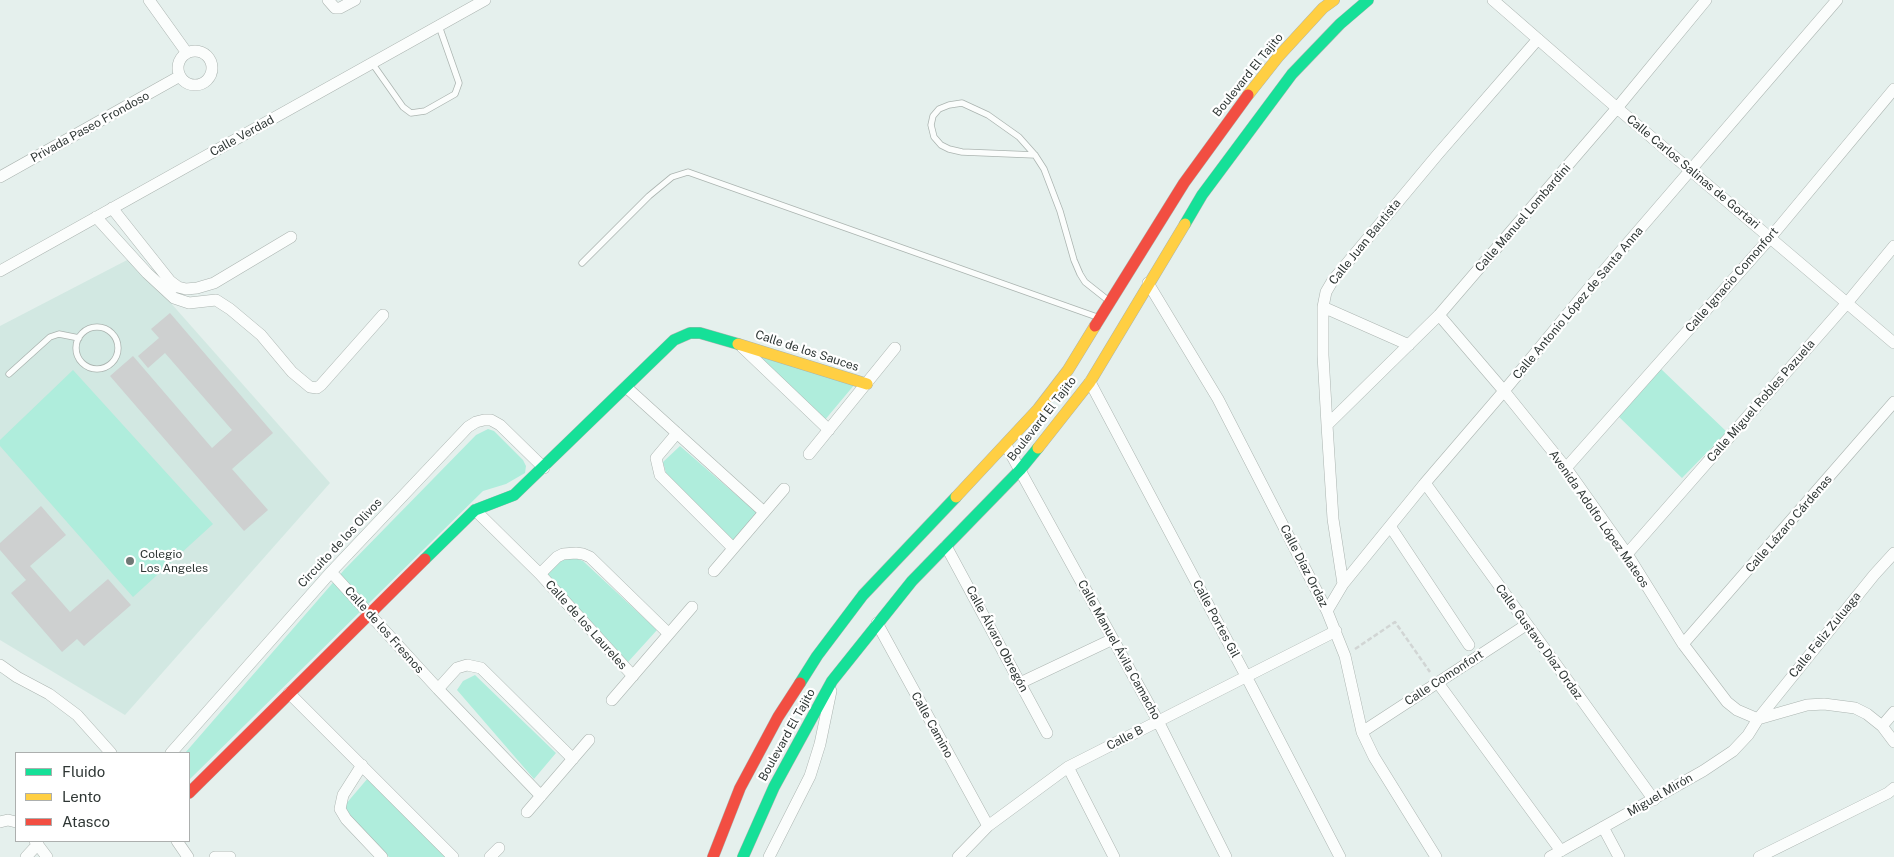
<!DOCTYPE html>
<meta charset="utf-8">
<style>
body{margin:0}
#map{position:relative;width:1894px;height:857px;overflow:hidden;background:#e5f0ed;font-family:"Public Sans",sans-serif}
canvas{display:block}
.legend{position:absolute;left:15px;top:752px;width:175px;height:90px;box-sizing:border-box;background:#fff;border:1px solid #acafae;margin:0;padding:6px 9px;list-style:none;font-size:15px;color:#2f3735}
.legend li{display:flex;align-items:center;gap:10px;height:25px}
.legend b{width:25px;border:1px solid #acafae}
</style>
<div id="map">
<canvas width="1894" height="857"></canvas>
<ul class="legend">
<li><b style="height:6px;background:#16e098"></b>Fluido</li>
<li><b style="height:6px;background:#ffcf43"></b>Lento</li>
<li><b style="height:6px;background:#f24e42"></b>Atasco</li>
</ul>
</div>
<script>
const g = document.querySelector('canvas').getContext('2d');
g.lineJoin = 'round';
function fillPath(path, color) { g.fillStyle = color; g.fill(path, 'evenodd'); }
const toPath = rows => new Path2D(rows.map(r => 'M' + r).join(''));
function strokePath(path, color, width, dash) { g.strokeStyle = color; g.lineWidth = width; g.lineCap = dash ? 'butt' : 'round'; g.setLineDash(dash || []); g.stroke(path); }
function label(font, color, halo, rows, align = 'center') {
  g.font = font + ' "Public Sans",sans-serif'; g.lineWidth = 4.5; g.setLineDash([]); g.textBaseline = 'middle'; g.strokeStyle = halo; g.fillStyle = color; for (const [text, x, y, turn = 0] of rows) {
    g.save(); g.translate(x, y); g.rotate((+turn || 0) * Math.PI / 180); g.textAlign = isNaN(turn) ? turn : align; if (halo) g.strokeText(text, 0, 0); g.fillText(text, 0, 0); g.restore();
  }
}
const built = toPath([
 [131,258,330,483,125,715,0,640,0,326]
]);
const green = toPath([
 [755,354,855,384,824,421],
 [1661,369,1727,432,1682,478,1617,415],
 [73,370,213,524,133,597,0,446,0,440],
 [488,429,494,431,523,460,526,466,525,473,506,484,483,491,189,780,189,753,185,753,344,570,476,435],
 [680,446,757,513,733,542,666,473,663,462],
 [575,558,583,561,657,630,628,662,546,573,561,559],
 [475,675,556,753,534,779,457,690,463,681],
 [368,778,450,857,389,857,348,816,345,805]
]);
const building = toPath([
 [170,313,273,433,232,469,268,510,244,531,110,376,133,356,212,448,232,430,165,353,148,368,138,356,159,338,151,329],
 [41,506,66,535,30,566,70,612,108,579,131,605,84,646,77,639,62,652,11,593,26,580,0,550,0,543]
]);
const path = toPath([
 [1355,649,1395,622,1430,672]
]);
const lane = toPath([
 [372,63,403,107,411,113,425,111,455,94,459,83,439,26],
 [1035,155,962,152,949,149,941,145,934,137,931,125,933,116,939,109,949,105,962,103,988,115,1019,137,1035,155,1044,169,1060,211,1074,260,1080,274,1085,282,1109,301],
 [582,263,649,196,672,177,688,172,1097,317],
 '76 348a21 21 0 1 1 42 0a21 21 0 1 1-42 0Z',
 [9,374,50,337,59,334,79,338]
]);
const street = toPath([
 [149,0,187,53],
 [328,0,335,8,340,8,355,0],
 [1493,0,1617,108,1894,343],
 '178 68a17 17 0 1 1 34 0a17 17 0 1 1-34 0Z',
 [0,177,180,76],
 [112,208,170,281,178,287,186,289,197,288,214,283,291,237],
 [96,217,147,273,174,298,189,303,216,300,230,309,261,335,292,372,310,387,317,388,321,385,383,315],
 [0,271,485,0],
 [1148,283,1218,399,1327,611,1345,656,1362,732,1374,757,1436,857],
 [1323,307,1409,345],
 [1439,315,1504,391,1566,468,1627,554,1683,644,1727,702,1737,710,1758,719,1807,705,1824,704,1855,708,1867,714,1882,726,1894,742],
 [742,347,829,430],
 [1090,382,1246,676,1340,857],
 [626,387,764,512],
 [1327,425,1439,315,1617,108,1706,0],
 [677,433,656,458,660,475,733,548],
 [1006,445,1158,721,1226,857],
 [809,454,895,348],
 [1566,468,1770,238,1894,89],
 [1425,483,1654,800],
 [475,510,540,574,633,676],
 [1390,526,1469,645],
 [946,546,1047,733],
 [1627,554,1847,303,1894,246],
 [714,571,784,489],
 [331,572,438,689,541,796],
 [540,574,557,557,563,554,576,553,583,554,590,557,668,633],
 [1343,584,1333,519,1327,425,1323,355,1323,307,1326,292,1333,280,1438,154,1538,39],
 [1327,611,1343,584,1425,483,1504,391,1589,288,1837,0],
 [877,623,988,826],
 [1683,644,1894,402],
 [0,665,17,677,49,694,77,715,111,753],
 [1020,683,1113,639],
 [1438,683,1561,851],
 [438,689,457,668,467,665,481,668,573,759],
 [289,693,453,857],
 [612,700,692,607],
 [1882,726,1894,712],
 [1362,732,1526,625],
 [171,753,331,572,468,427,476,422,484,420,491,420,500,425,544,468],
 [362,765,343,795,340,809,346,819,382,857],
 [1068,767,1114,857],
 [527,812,589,740],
 [0,822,8,820,16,822],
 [1603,827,1619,857],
 [35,841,47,857],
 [177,841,188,857],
 [26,857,38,844],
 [215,857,230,857],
 [490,857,499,848],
 [769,857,810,776,820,744,831,691],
 [958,857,988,826,1068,767,1336,631],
 [1550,857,1703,771,1733,751,1748,735,1758,719,1874,575,1894,553],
 [1759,857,1888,793,1894,788]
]);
const fast = toPath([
 [1185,224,1202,195,1292,74,1340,24,1368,0],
 [425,559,475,510,514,495,674,340,690,333,700,333,738,344],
 [800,683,817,656,863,595,956,497],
 [743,857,774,787,832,681,912,581,1020,470,1038,448]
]);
const slow = toPath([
 [1248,95,1278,57,1323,8,1334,0],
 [738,344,867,384],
 [1038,448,1090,382,1185,224],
 [956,497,1038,409,1068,370,1095,326]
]);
const jam = toPath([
 [1095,326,1184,183,1248,95],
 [189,793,425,559],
 [713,857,740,788,778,717,800,683]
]);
const markers = [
 [130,561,5,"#6f7875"]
];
const streetNames = [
 ["Boulevard El Tajito",1248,75,-51],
 ["Privada Paseo Frondoso",90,127,-29],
 ["Calle Verdad",242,136,-29],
 ["Calle Carlos Salinas de Gortari",1693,172,40],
 ["Calle Manuel Lombardini",1523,218,-49],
 ["Calle Juan Bautista",1365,242,-51],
 ["Calle Ignacio Comonfort",1732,280,-49],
 ["Calle Antonio López de Santa Anna",1578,303,-50],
 ["Calle de los Sauces",807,351,18],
 ["Calle Miguel Robles Pazuela",1761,401,-49],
 ["Boulevard El Tajito",1042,419,-52],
 ["Avenida Adolfo López Mateos",1599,519,55],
 ["Calle Lázaro Cárdenas",1789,524,-49],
 ["Circuito de los Olivos",340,543,-47],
 ["Calle Díaz Ordaz",1304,566,63],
 ["Calle Portes Gil",1216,619,62],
 ["Calle de los Laureles",586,625,48],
 ["Calle de los Fresnos",384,630,48],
 ["Calle Feliz Zuluaga",1825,635,-51],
 ["Calle Álvaro Obregón",997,639,62],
 ["Calle Gustavo Díaz Ordaz",1539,642,54],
 ["Calle Manuel Ávila Camacho",1119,650,61],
 ["Calle Comonfort",1444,678,-33],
 ["Calle Camino",932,725,61],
 ["Boulevard El Tajito",787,735,-61],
 ["Calle B",1125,738,-27],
 ["Miguel Mirón",1660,795,-30]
];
const poiNames = [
 ["Colegio",140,554],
 ["Los Angeles",140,568]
];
fillPath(built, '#d2e8e2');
fillPath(green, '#afeddc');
fillPath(building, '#ced0d0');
strokePath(lane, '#abb4b0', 7);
strokePath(street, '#abb4b0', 12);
strokePath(fast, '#abb4b0', 12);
strokePath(slow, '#abb4b0', 12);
strokePath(jam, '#abb4b0', 12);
strokePath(path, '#d1d5d4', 2.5, [5, 2.5]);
strokePath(lane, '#fbfdfc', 5.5);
strokePath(street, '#fbfdfc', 11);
strokePath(fast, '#16e098', 11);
strokePath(slow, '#ffcf43', 11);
strokePath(jam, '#f24e42', 11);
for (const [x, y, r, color] of markers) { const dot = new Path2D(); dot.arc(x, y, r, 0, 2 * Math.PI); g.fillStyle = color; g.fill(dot); strokePath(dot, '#fff', 2); }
label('12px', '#2f3735', '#fff', streetNames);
label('12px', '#2f3735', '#fff', poiNames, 'left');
</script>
